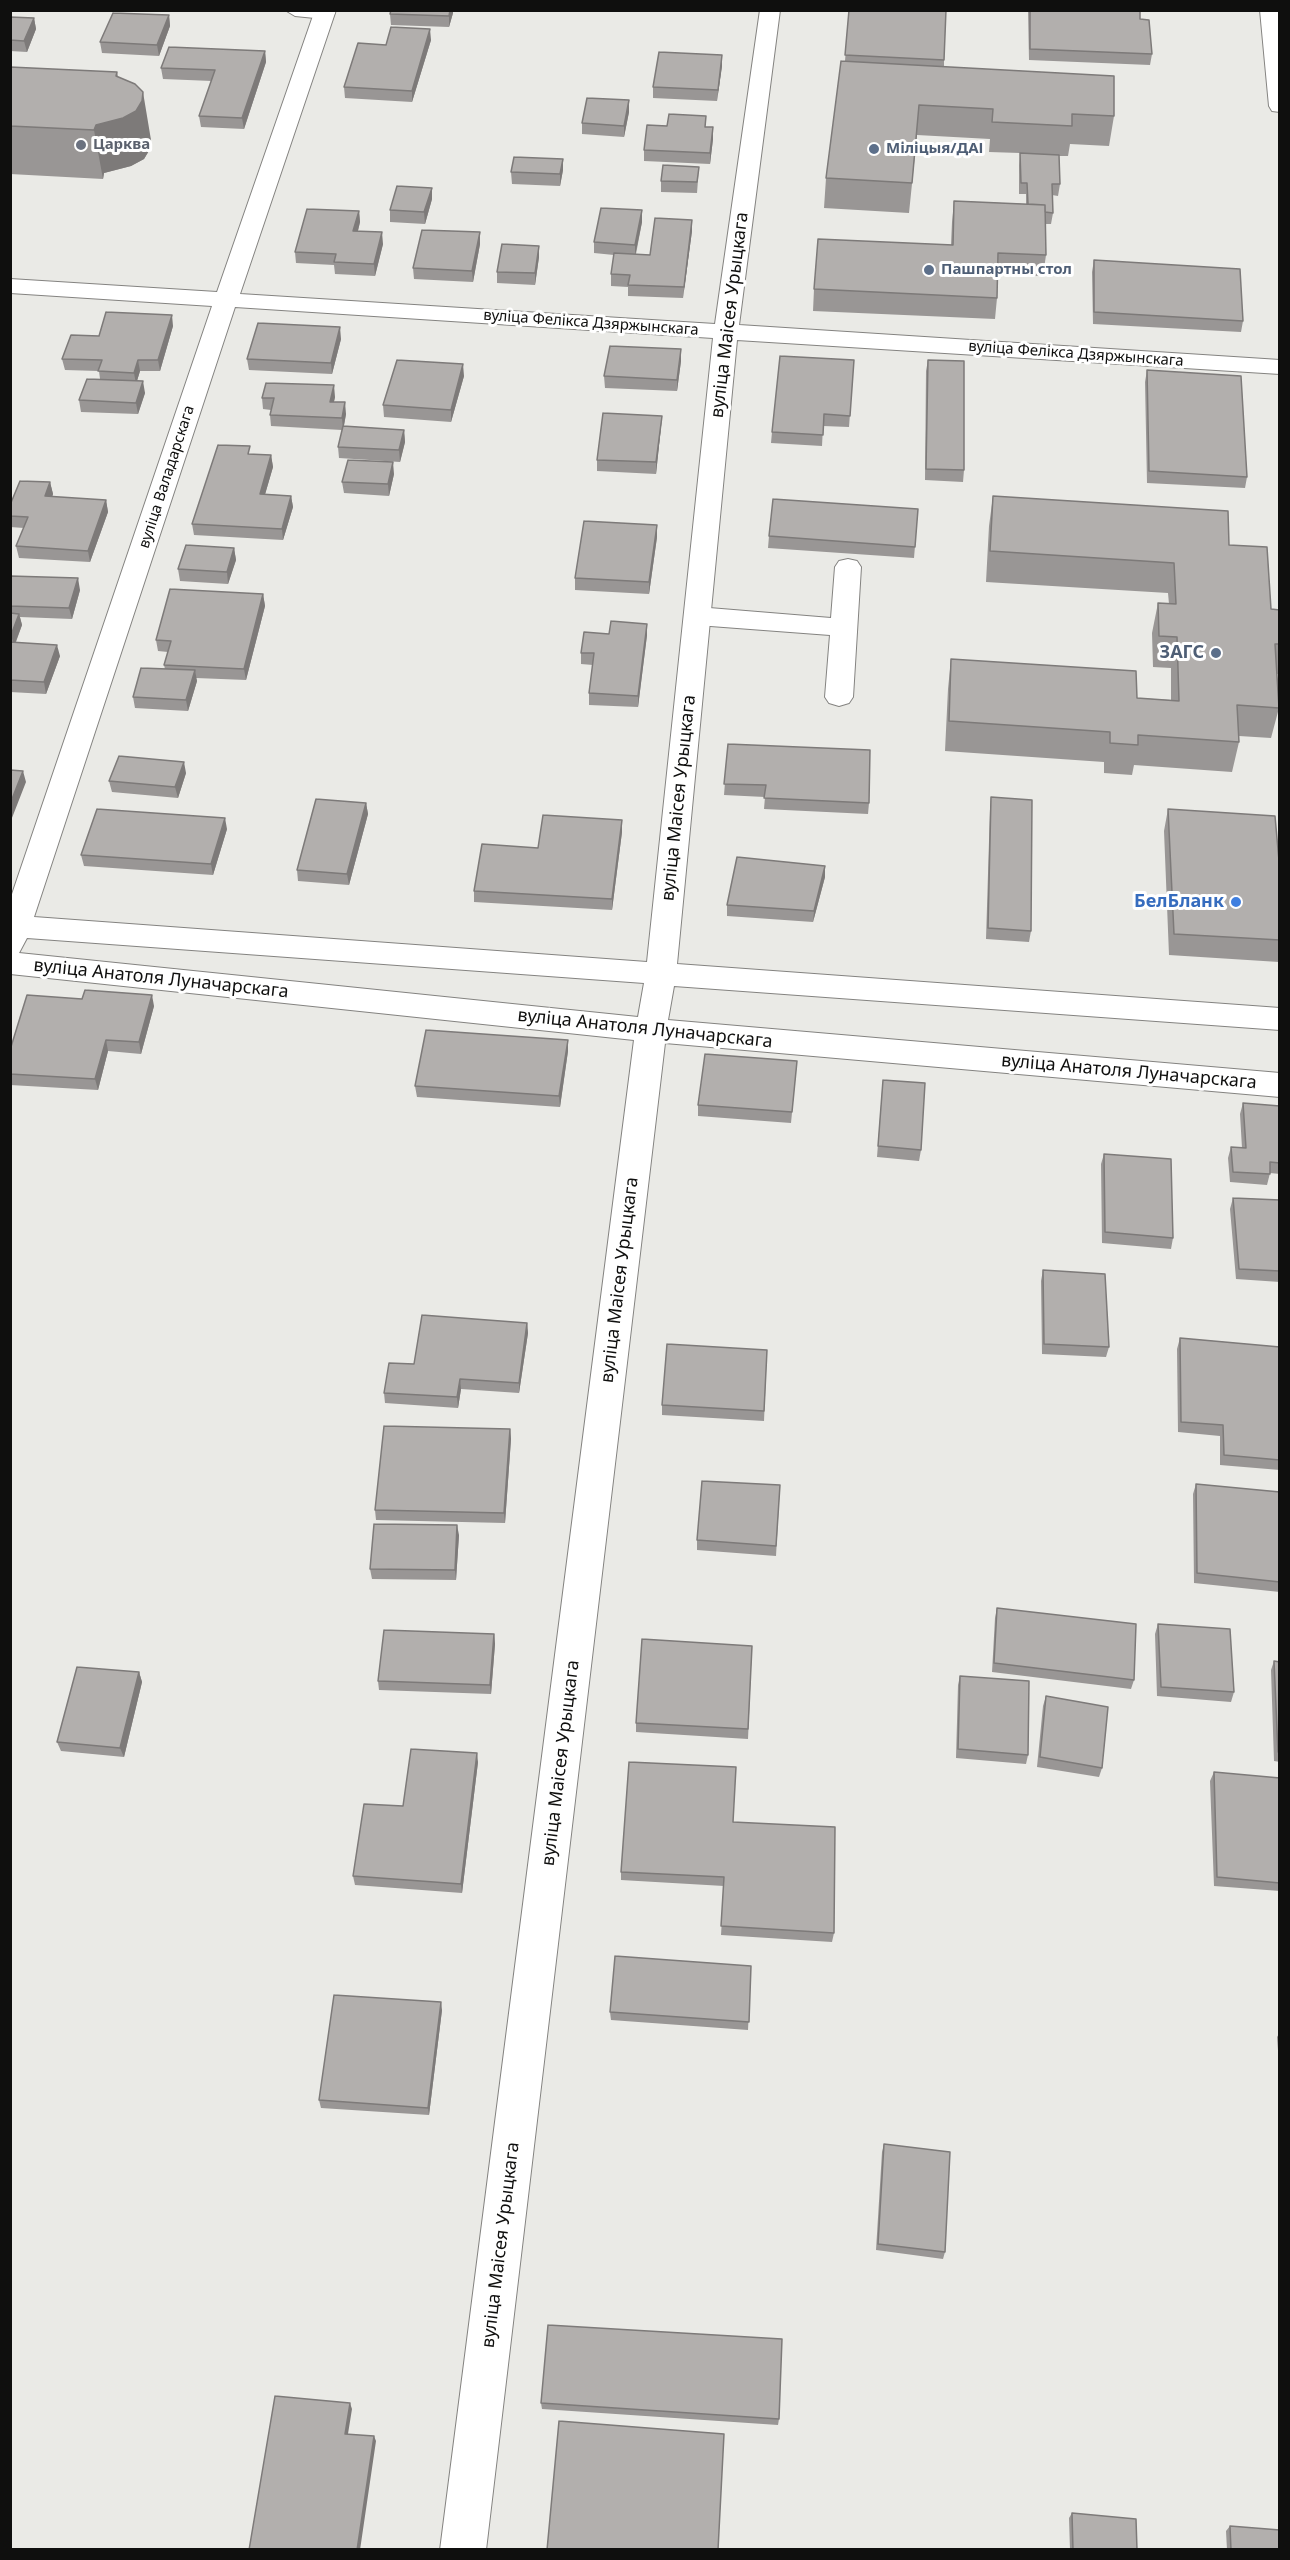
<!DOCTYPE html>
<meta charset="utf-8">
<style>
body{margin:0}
#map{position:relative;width:1290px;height:2560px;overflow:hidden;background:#eaeae6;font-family:"Noto Sans",sans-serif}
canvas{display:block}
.frame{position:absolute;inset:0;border:12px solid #0f0f0e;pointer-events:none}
</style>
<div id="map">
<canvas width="1290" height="2560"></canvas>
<div class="frame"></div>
</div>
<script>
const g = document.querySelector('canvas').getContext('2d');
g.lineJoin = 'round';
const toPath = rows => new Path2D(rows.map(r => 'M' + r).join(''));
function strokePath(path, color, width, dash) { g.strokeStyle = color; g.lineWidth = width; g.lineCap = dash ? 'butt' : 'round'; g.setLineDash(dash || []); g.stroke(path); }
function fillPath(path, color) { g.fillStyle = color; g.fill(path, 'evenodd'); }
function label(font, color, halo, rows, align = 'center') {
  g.font = font + ' "Noto Sans",sans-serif'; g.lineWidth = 6; g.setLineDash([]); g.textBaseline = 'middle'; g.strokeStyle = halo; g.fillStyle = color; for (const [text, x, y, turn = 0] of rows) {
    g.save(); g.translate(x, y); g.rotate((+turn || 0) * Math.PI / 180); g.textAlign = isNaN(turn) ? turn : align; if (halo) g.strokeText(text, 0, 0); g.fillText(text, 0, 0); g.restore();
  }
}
const service = toPath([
 [285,10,334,10,335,13,332,17,325,19,295,16,285,10],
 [848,559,857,561,861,567,853,697,849,703,839,706,829,703,825,697,830,635,697,625,688,622,684,616,688,610,697,607,831,618,835,567,839,561,848,559]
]);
const minor = toPath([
 [315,10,336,10,240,294,715,324,760,10,780,10,739,325,1280,360,1280,374,737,340,677,964,1280,1008,1280,1030,674,986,668,1020,1280,1073,1280,1097,665,1043,486,2550,440,2550,634,1040,10,974,10,900,212,306,10,293,10,279,217,292,315,10],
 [235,307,713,338,647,962,34,917,235,307],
 [27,938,644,983,638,1017,19,953,27,938],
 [1260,10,1280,10,1280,112,1272,111,1269,106,1260,10]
]);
const wall = toPath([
 [391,10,453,10,453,13,449,27,391,25,390,14],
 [849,10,944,60,944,66,1114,116,1109,146,1070,144,1068,156,1059,156,1060,184,1058,196,1052,195,1053,213,1051,224,1045,224,1046,255,1043,276,997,275,997,298,995,319,813,311,814,289,951,245,952,222,954,201,1026,204,1026,194,1019,194,1019,165,1020,153,989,152,990,139,917,135,909,213,824,208,826,178,845,61],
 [1028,10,1140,10,1140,19,1152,54,1150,65,1029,60],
 [169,15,170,26,159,56,102,53,100,42],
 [10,17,34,18,36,29,27,52,10,51],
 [431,40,412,102,345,98,344,87,386,45],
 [265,51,266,62,244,129,201,127,199,116,212,81,163,79,161,68],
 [722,66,717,101,653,98,653,87],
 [10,67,118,77,151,140,150,149,144,159,131,166,104,173,103,179,10,174],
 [629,100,629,112,624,137,582,134,582,123],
 [706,127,713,139,710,164,644,161,644,150],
 [563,159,563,170,560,186,512,184,511,172],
 [699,167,697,193,661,192,661,181],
 [432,188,432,199,425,224,390,222,390,210],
 [642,210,642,222,636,254,650,255,692,220,692,231,683,298,628,296,628,287,611,286,611,274,614,255,594,253,594,242],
 [359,211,360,222,358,231,383,244,375,276,335,274,334,265,296,263,295,252],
 [480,232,480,244,473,282,414,279,413,268],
 [539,246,539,257,535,285,497,283,497,272],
 [1094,260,1243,321,1241,332,1093,324,1092,272],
 [173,326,160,371,140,371,137,381,145,393,138,414,81,412,79,400,100,379,99,371,65,370,62,359,99,336],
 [341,339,332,374,249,370,247,359],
 [854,360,849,427,823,426,822,446,771,443,772,432],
 [928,360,964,470,963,482,925,480,926,371],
 [681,361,677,391,605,388,604,376],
 [1147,370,1247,477,1245,488,1147,483,1145,382],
 [464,376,451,422,384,417,383,405],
 [335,397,334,402,346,414,344,426,404,430,405,442,400,462,339,458,338,447,342,430,271,426,270,415,271,410,263,409,262,398],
 [662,416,661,427,656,474,597,471,597,460],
 [251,454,271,455,273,467,265,494,291,496,293,507,283,540,194,535,192,524],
 [394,474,389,496,344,493,342,482],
 [50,482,53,494,52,497,106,500,108,512,90,562,19,558,16,546,24,528,10,527,10,505],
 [993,496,1229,545,1271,609,1280,610,1280,675,1277,674,1279,708,1271,738,1239,736,1239,742,1232,772,1134,765,1132,775,1104,773,1104,762,945,751,948,689,951,659,1137,698,1171,700,1171,668,1153,667,1152,633,1158,603,1169,604,1168,593,986,582,989,526],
 [918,509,914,558,768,548,769,536],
 [657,537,649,594,575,590,575,578],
 [234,548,236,560,228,584,180,581,178,569],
 [10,576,80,590,72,619,20,617,22,625,16,642,60,656,46,694,10,692],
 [263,594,265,606,246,680,196,678,197,681,188,711,135,708,133,697,165,669,164,665,168,652,158,651,156,640],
 [609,634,647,635,638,707,589,705,589,693,593,665,581,664,581,653],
 [728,744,869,803,868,814,764,809,765,797,724,795],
 [186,773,178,798,112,792,109,781],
 [991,797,1031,931,1029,942,986,939,990,808],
 [366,803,368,814,349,885,298,881,297,870],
 [1168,809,1280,872,1279,962,1169,955,1164,831],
 [227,829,213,875,84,866,81,855],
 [622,832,612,910,474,902,474,891,538,848],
 [825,866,825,877,813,922,727,916,727,905],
 [154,1006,141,1054,108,1051,98,1090,10,1085,10,1050],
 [568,1040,568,1051,560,1107,417,1097,415,1086],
 [797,1061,791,1123,698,1116,698,1105],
 [882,1091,921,1150,919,1161,877,1157],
 [1243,1103,1280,1106,1280,1174,1270,1173,1267,1185,1230,1182,1228,1158,1231,1147,1242,1148,1240,1114],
 [1104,1154,1173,1238,1171,1249,1102,1243,1101,1164],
 [1233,1198,1280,1200,1280,1282,1236,1279,1230,1209],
 [1043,1270,1109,1347,1106,1357,1042,1354,1041,1281],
 [527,1323,528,1333,519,1393,461,1389,458,1408,385,1403,384,1393,414,1364],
 [1180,1338,1280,1347,1280,1470,1220,1465,1220,1436,1178,1432,1177,1349],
 [767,1350,764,1421,662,1415,662,1405],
 [510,1429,511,1439,505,1523,376,1520,375,1510],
 [1196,1484,1280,1492,1280,1592,1194,1583,1193,1494],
 [780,1485,776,1556,697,1550,697,1540],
 [459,1535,456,1580,372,1579,370,1569],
 [997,1608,1134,1680,1131,1689,992,1672,995,1618],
 [1158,1624,1234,1692,1231,1702,1157,1696,1155,1634],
 [494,1634,495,1644,491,1694,379,1690,378,1681],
 [752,1646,748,1739,636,1732,636,1723],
 [1274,1661,1280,1662,1280,1762,1274,1761,1271,1670],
 [139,1672,142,1682,124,1757,61,1751,57,1742],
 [960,1676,1028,1755,1026,1764,956,1758,958,1685],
 [1046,1696,1102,1768,1099,1777,1037,1767,1043,1706],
 [478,1762,462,1893,355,1885,353,1876,403,1806],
 [1214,1772,1280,1778,1280,1891,1214,1886,1210,1781],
 [733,1822,834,1933,832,1942,721,1935,724,1886,621,1880,621,1872],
 [751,1966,748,2030,611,2020,610,2012],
 [442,2010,429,2115,321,2108,319,2100],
 [1280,2032,1280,2078,1277,2037],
 [884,2144,945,2252,943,2259,876,2250,882,2152],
 [541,2403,779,2419,778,2425,542,2409],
 [1072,2513,1137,2550,1070,2550,1069,2518],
 [1230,2526,1280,2550,1227,2550,1226,2531]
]);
const shadedWall = toPath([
 [450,10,453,10,453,13,449,27,449,16],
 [169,15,170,26,159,56,157,45],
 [34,18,36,29,27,52,24,41],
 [430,29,431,40,412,102,412,91],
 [265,51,266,62,244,129,242,118],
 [722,55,722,66,717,101,718,90],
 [117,72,125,117,143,92,151,140,150,149,144,159,131,166,104,173,103,179,94,130],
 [629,100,629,112,624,137,624,126],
 [713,127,713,139,710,164,710,153],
 [563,159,563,170,560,186,560,174],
 [432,188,432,199,425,224,424,212],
 [642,210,642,222,635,256,635,245],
 [359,211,360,222,355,242,353,231],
 [692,220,692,231,683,298,684,287],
 [382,232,383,244,375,276,374,264],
 [480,232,480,244,473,282,472,271],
 [539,246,539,257,535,285,535,273],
 [172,315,173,326,160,371,158,360],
 [340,327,341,339,332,374,331,363],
 [681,349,681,361,677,391,677,380],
 [138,360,140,371,136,384,134,373],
 [463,364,464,376,451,422,451,410],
 [143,381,145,393,138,414,136,403],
 [334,385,335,397,331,413,330,402],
 [345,402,346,414,343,430,342,418],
 [662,416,661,427,656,474,656,462],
 [404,430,405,442,400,462,399,450],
 [271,455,273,467,262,505,260,494],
 [393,462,394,474,389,496,388,484],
 [50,482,53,494,48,508,45,496],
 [291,496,293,507,283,540,282,529],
 [106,500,108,512,90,562,88,551],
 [657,525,657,537,649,594,649,582],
 [234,548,236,560,228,584,227,572],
 [78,578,80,590,72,619,69,608],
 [263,594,265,606,246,680,244,669],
 [19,614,22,625,14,646,11,635],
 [647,624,647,635,638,707,638,696],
 [57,645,60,656,46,694,44,682],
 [195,670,197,681,188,711,186,700],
 [184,762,186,773,178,798,175,787],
 [23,771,26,782,10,823,10,804],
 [366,803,368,814,349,885,347,874],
 [225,818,227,829,213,875,211,864],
 [622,820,622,832,612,910,612,899],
 [825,866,825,877,813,922,814,911],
 [152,995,154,1006,141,1054,139,1042],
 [106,1040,108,1051,98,1090,95,1079],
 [568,1040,568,1051,560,1107,559,1096],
 [527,1323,528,1333,519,1393,519,1383],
 [460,1379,461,1389,458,1408,457,1397],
 [510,1429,511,1439,505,1523,504,1513],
 [457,1525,459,1535,456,1580,455,1570],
 [494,1634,495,1644,491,1694,490,1685],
 [139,1672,142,1682,124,1757,120,1748],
 [477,1753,478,1762,462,1893,461,1884],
 [441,2002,442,2010,429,2115,428,2108],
 [350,2403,352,2409,347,2440,345,2434],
 [374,2436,376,2441,360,2550,357,2550]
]);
const building = toPath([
 [391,10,450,10,449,16,390,14,391,10],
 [849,10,946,10,944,60,845,55,849,10],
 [1030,10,1140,10,1140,19,1149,20,1152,54,1030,49,1030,10],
 [113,13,169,15,157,45,100,42,113,13],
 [10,17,34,18,24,41,10,40,10,17],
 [391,27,430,29,412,91,344,87,358,43,386,45,391,27],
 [169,47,265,51,242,118,199,116,215,70,161,68,169,47],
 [659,52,722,55,718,90,653,87,659,52],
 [841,61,1114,76,1114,116,1072,114,1072,126,992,122,993,109,919,105,912,183,826,178,841,61],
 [10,67,117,72,116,76,135,84,143,92,142,101,136,111,123,118,96,125,94,130,10,126,10,67],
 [587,98,629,100,624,126,582,123,587,98],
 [669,114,706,116,705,127,713,127,710,153,644,150,647,125,667,126,669,114],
 [1020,153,1059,155,1060,184,1052,184,1053,213,1045,212,1045,205,1028,204,1027,183,1021,183,1020,153],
 [514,157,563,159,560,174,511,172,514,157],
 [663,165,699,167,697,182,661,181,663,165],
 [397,186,432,188,424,212,390,210,397,186],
 [954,201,1045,205,1046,255,998,253,997,298,814,289,818,239,953,245,954,201],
 [601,208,642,210,635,245,594,242,601,208],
 [307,209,359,211,353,231,382,232,374,264,334,262,336,254,295,252,307,209],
 [655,218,692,220,684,287,628,285,630,275,611,274,614,253,650,255,655,218],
 [422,230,480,232,472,271,413,268,422,230],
 [502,244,539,246,535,273,497,272,502,244],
 [1094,260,1240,269,1243,321,1094,312,1094,260],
 [106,312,172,315,158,360,138,360,134,373,98,371,102,360,62,359,71,335,99,336,106,312],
 [258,323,340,327,331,363,247,359,258,323],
 [610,346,681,349,677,380,604,376,610,346],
 [780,356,854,360,850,416,824,414,823,435,772,432,780,356],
 [397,360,463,364,451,410,383,405,397,360],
 [928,360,964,361,964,470,926,469,928,360],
 [1147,370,1241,376,1247,477,1149,471,1147,370],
 [87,379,143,381,136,403,79,400,87,379],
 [266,383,334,385,330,402,345,402,342,418,270,415,274,398,262,398,266,383],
 [603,413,662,416,656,462,597,460,603,413],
 [343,426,404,430,399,450,338,447,343,426],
 [218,445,250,446,248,454,271,455,260,494,291,496,282,529,192,524,218,445],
 [348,460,393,462,388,484,342,482,348,460],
 [20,481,50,482,45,496,106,500,88,551,16,546,28,517,10,516,10,505,20,481],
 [993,496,1228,511,1229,545,1267,547,1271,609,1280,610,1280,644,1275,644,1279,708,1237,705,1239,742,1138,735,1138,745,1110,743,1110,732,949,721,951,659,1136,671,1137,698,1179,701,1177,637,1159,636,1158,603,1176,604,1174,563,990,551,993,496],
 [773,499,918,509,915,547,769,536,773,499],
 [584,521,657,525,649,582,575,578,584,521],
 [186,545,234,548,227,572,178,569,186,545],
 [10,576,78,578,69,608,10,606,10,576],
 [170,589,263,594,244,669,164,665,171,641,156,640,170,589],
 [10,613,19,614,11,635,10,635,10,613],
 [611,621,647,624,638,696,589,693,594,653,581,653,584,632,609,634,611,621],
 [10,642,57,645,44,682,10,680,10,642],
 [141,668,195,670,186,700,133,697,141,668],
 [728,744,870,750,869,803,764,798,766,785,724,784,728,744],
 [119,756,184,762,175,787,109,781,119,756],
 [10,770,23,771,10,804,10,770],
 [991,797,1032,800,1031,931,988,928,991,797],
 [316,799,366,803,347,874,297,870,316,799],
 [97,809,225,818,211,864,81,855,97,809],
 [1168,809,1275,816,1280,872,1280,940,1174,934,1168,809],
 [543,815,622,820,612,899,474,891,482,844,538,848,543,815],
 [737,857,825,866,814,911,727,905,737,857],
 [85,990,152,995,139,1042,106,1040,95,1079,10,1074,10,1050,27,995,82,999,85,990],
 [426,1030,568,1040,559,1096,415,1086,426,1030],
 [705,1054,797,1061,792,1112,698,1105,705,1054],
 [883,1080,925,1083,921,1150,878,1146,883,1080],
 [1243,1103,1280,1106,1280,1163,1270,1162,1270,1174,1233,1172,1231,1147,1246,1148,1243,1103],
 [1104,1154,1171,1159,1173,1238,1105,1232,1104,1154],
 [1233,1198,1280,1200,1280,1271,1239,1269,1233,1198],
 [1043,1270,1105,1274,1109,1347,1044,1344,1043,1270],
 [422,1315,527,1323,519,1383,460,1379,457,1397,384,1393,389,1363,414,1364,422,1315],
 [1180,1338,1280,1347,1280,1460,1224,1455,1223,1425,1181,1422,1180,1338],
 [667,1344,767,1350,764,1411,662,1405,667,1344],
 [384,1426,510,1429,504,1513,375,1510,384,1426],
 [702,1481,780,1485,776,1546,697,1540,702,1481],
 [1196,1484,1280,1492,1280,1582,1197,1573,1196,1484],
 [374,1524,457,1525,455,1570,370,1569,374,1524],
 [997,1608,1136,1624,1134,1680,994,1663,997,1608],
 [1158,1624,1230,1629,1234,1692,1161,1687,1158,1624],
 [384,1630,494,1634,490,1685,378,1681,384,1630],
 [642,1639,752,1646,748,1729,636,1723,642,1639],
 [1274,1661,1280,1662,1280,1752,1278,1752,1274,1661],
 [77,1667,139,1672,120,1748,57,1742,77,1667],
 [960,1676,1029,1681,1028,1755,958,1749,960,1676],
 [1046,1696,1108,1707,1102,1768,1040,1757,1046,1696],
 [411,1749,477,1753,461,1884,353,1876,364,1804,403,1806,411,1749],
 [629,1762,736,1767,733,1822,835,1827,834,1933,721,1926,724,1877,621,1872,629,1762],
 [1214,1772,1280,1778,1280,1883,1217,1877,1214,1772],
 [615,1956,751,1966,749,2022,610,2012,615,1956],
 [334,1995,441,2002,428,2108,319,2100,334,1995],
 [884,2144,950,2152,945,2252,878,2244,884,2144],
 [548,2325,782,2339,779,2419,541,2403,548,2325],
 [275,2396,350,2403,345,2434,374,2436,357,2550,249,2550,275,2396],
 [559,2421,724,2434,718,2550,547,2550,559,2421],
 [1072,2513,1136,2519,1137,2550,1073,2550,1072,2513],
 [1230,2526,1280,2530,1280,2550,1231,2550,1230,2526]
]);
const markers = [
 [81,145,6,"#6b7280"],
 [874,149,6,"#5c6f8a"],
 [929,270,6,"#5c6f8a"],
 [1216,653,6,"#5c6f8a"],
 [1236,902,6,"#3f7fe0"]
];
const farWorshipnames = [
 ["Царква",93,145]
];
const farServicenames = [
 ["Міліцыя/ДАІ",886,149],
 ["Пашпартны стол",941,270]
];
const farStreetnames = [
 ["вуліца Фелікса Дзяржынскага",591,323,4],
 ["вуліца Фелікса Дзяржынскага",1076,354,4],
 ["вуліца Валадарскага",167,477,-72]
];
const streetNames = [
 ["вуліца Маісея Урыцкага",730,315,-83],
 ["вуліца Маісея Урыцкага",679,798,-84],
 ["вуліца Анатоля Луначарскага",161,979,6],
 ["вуліца Анатоля Луначарскага",645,1029,6],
 ["вуліца Анатоля Луначарскага",1129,1072,5],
 ["вуліца Маісея Урыцкага",620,1280,-83],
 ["вуліца Маісея Урыцкага",561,1763,-83],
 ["вуліца Маісея Урыцкага",501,2245,-83]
];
const serviceNames = [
 ["ЗАГС",1204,653]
];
const shopNames = [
 ["БелБланк",1224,902]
];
strokePath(service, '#848380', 2);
strokePath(minor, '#848380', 2);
fillPath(service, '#fff');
fillPath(minor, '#fff');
fillPath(wall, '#999695');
fillPath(shadedWall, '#7d7a79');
fillPath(building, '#b2afad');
strokePath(building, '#7d7a79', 1.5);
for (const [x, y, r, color] of markers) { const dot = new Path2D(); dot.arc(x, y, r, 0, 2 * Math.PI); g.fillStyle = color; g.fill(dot); strokePath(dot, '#fff', 2); }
label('bold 15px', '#5b616d', '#fff', farWorshipnames, 'left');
label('bold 15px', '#4e5e75', '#fff', farServicenames, 'left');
label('15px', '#0f0f0e', '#fff', farStreetnames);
label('18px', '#0f0f0e', '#fff', streetNames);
label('bold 18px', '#4e5e75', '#fff', serviceNames, 'right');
label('bold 18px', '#366cbe', '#fff', shopNames, 'right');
</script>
